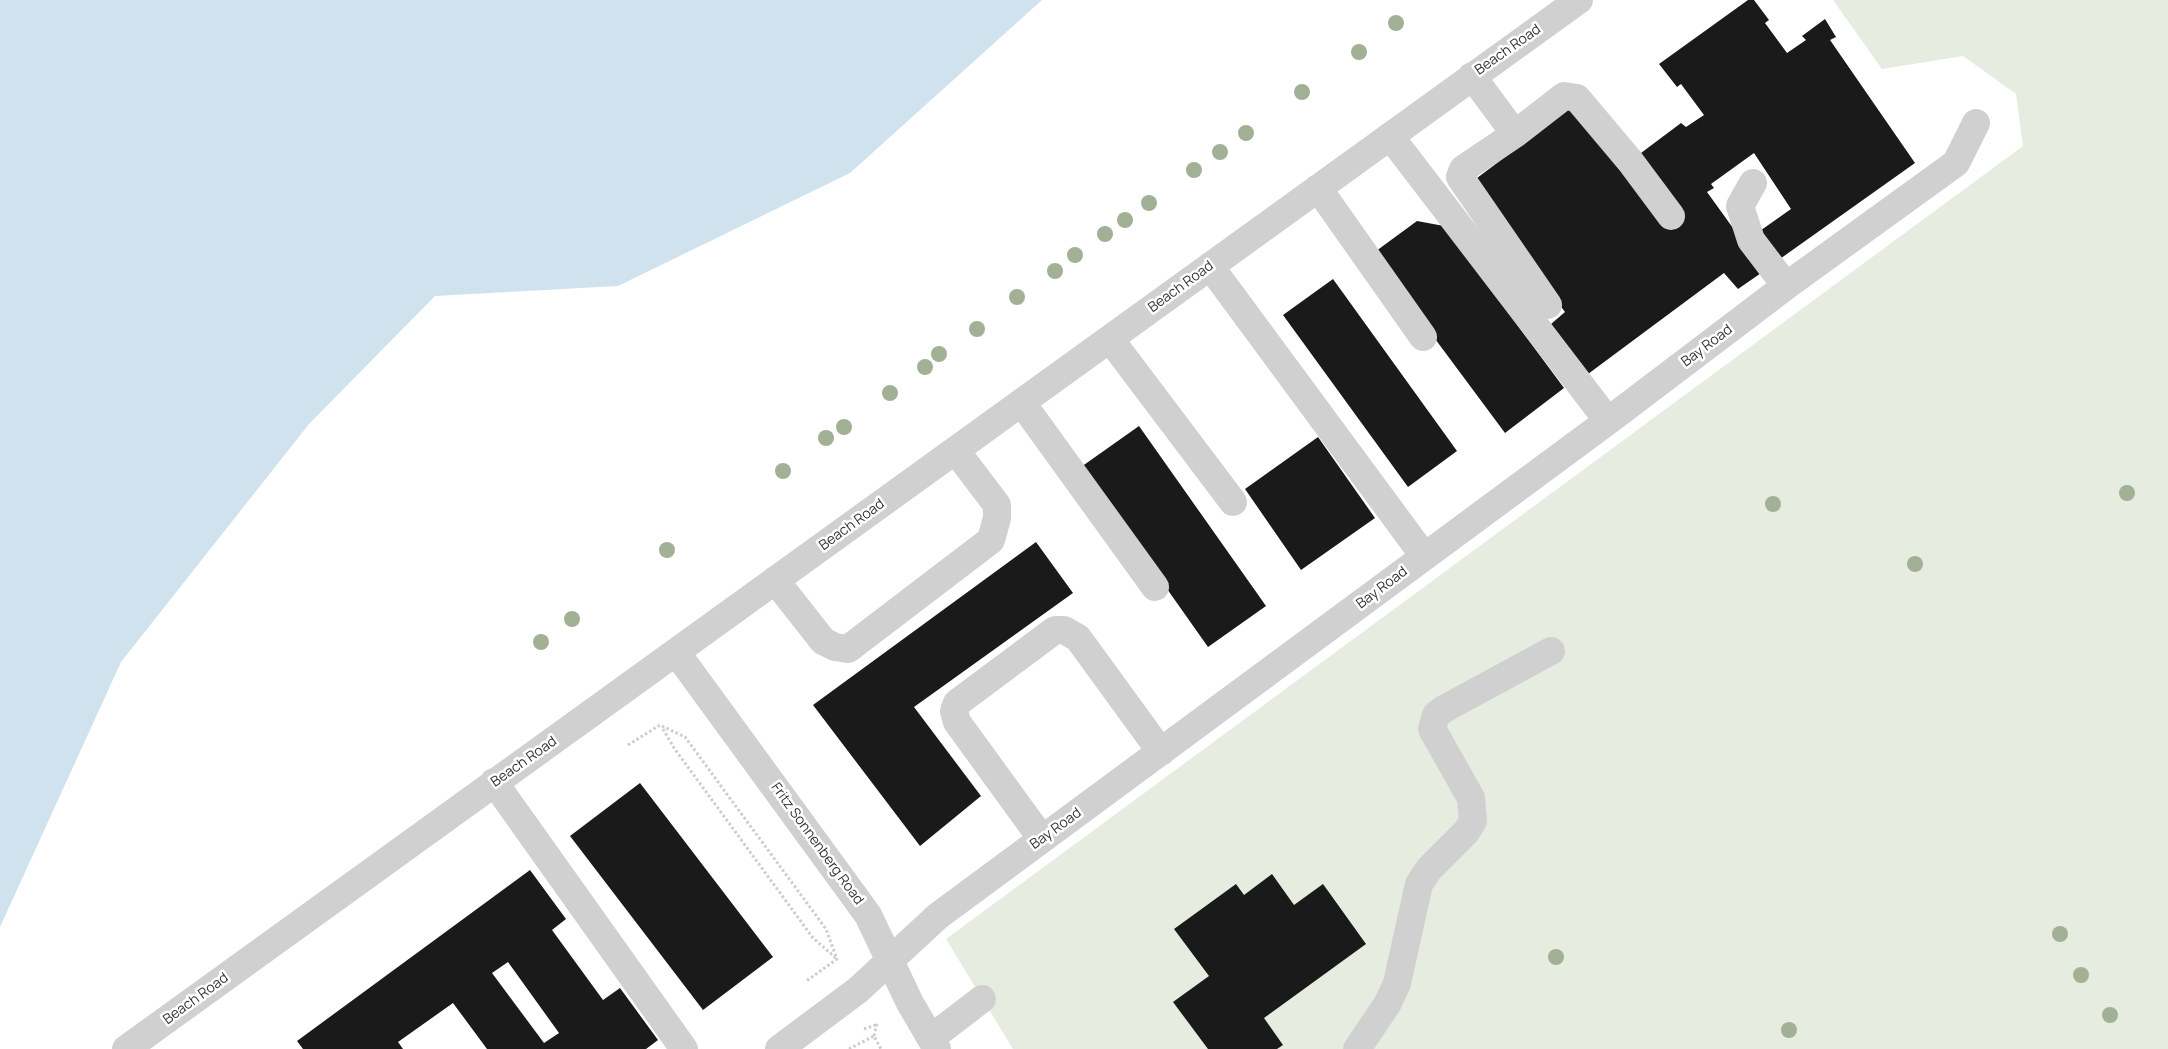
<!DOCTYPE html>
<style>
body{margin:0}
canvas{display:block;background:#fff}
</style>
<canvas width="2168" height="1049"></canvas>
<script>
const g = document.querySelector('canvas').getContext('2d');
g.lineJoin = 'round';
function fillPath(path, color) { g.fillStyle = color; g.fill(path, 'evenodd'); }
const toPath = rows => new Path2D(rows.map(r => 'M' + r).join(''));
function strokePath(path, color, width, dash) { g.strokeStyle = color; g.lineWidth = width; g.lineCap = dash ? 'butt' : 'round'; g.setLineDash(dash || []); g.stroke(path); }
function label(font, color, halo, rows, align = 'center') {
  g.font = font + ' Manrope,sans-serif'; g.lineWidth = 5; g.setLineDash([]); g.textBaseline = 'middle'; g.strokeStyle = halo; g.fillStyle = color; for (const [text, x, y, turn = 0] of rows) {
    g.save(); g.translate(x, y); g.rotate((+turn || 0) * Math.PI / 180); g.textAlign = isNaN(turn) ? turn : align; if (halo) g.strokeText(text, 0, 0); g.fillText(text, 0, 0); g.restore();
  }
}
const green = toPath([
 [1833,0,2168,0,2168,1049,1013,1049,946,939,2023,146,2016,94,1963,56,1882,69]
]);
const water = toPath([
 [0,0,1042,0,850,173,618,286,435,296,309,424,121,662,0,927]
]);
const building = toPath([
 [1748,0,1754,0,1769,20,1765,23,1787,53,1806,40,1802,36,1825,19,1836,37,1830,40,1915,163,1777,261,1757,233,1791,209,1754,153,1711,184,1714,188,1707,192,1764,271,1738,289,1724,273,1588,374,1551,324,1565,312,1469,184,1577,103,1637,156,1681,123,1686,127,1704,115,1681,84,1677,87,1659,64],
 [1417,221,1444,226,1564,388,1505,433,1372,254],
 [1333,279,1457,451,1408,487,1283,315],
 [1139,426,1266,606,1208,647,1081,467],
 [1318,437,1375,518,1301,570,1245,489],
 [1036,542,1073,593,914,707,981,796,920,846,813,705],
 [640,783,773,957,703,1010,570,836],
 [530,870,566,919,552,930,603,1000,620,988,658,1040,646,1049,487,1049,453,1003,398,1042,403,1049,303,1049,297,1041],
 [508,962,559,1033,544,1043,492,973],
 [1272,874,1294,905,1323,884,1366,944,1264,1018,1283,1045,1277,1049,1208,1049,1173,1002,1209,976,1174,929,1236,884,1244,895]
]);
const path = toPath([
 [663,729,674,748,813,938,837,959],
 [628,745,660,725,685,737,826,929,837,959,805,982],
 [864,1029,878,1024],
 [874,1036,877,1023],
 [849,1049,874,1036,881,1049]
]);
const minor = toPath([
 [1472,76,1515,134,1463,169,1460,177,1548,305],
 [1515,134,1564,96,1577,98,1630,161,1671,216],
 [1390,136,1608,421],
 [1753,183,1740,206,1751,240,1786,286],
 [1318,188,1423,337],
 [1210,266,1424,556],
 [1110,339,1233,502],
 [1022,403,1155,587],
 [775,580,823,641,835,647,848,649,991,540,997,518,997,505,956,451],
 [676,652,868,915,910,1003,937,1049],
 [494,782,684,1049],
 [1042,839,957,722,954,711,957,703,1055,630,1064,630,1078,638,1161,752],
 [931,1038,982,999],
 [126,1049,1579,0],
 [779,1049,858,990,938,916,1608,421,1786,286,1956,163,1976,123],
 [1357,1049,1388,1003,1397,983,1419,884,1429,869,1466,832,1473,821,1471,798,1432,729,1436,715,1444,709,1551,651]
]);
const trees = [
 [1396,23],
 [1359,52],
 [1302,92],
 [1246,133],
 [1220,152],
 [1194,170],
 [1149,203],
 [1125,220],
 [1105,234],
 [1075,255],
 [1055,271],
 [1017,297],
 [977,329],
 [939,354],
 [925,367],
 [890,393],
 [844,427],
 [826,438],
 [783,471],
 [2127,493],
 [1773,504],
 [667,550],
 [1915,564],
 [572,619],
 [541,642],
 [2060,934],
 [1556,957],
 [2081,975],
 [2110,1015],
 [1789,1030]
];
const streetNames = [
 ["Beach Road",1508,50,-35],
 ["Beach Road",1181,287,-36],
 ["Bay Road",1707,346,-37],
 ["Beach Road",852,525,-36],
 ["Bay Road",1382,588,-37],
 ["Beach Road",524,762,-35],
 ["Bay Road",1056,829,-36],
 ["Fritz Sonnenberg Road",817,844,54],
 ["Beach Road",196,999,-36]
];
fillPath(green, '#e6ecdf');
fillPath(water, '#cfe2ee');
fillPath(building, '#1a1a1a');
strokePath(path, '#cdcdcd', 3, [2.5, 2.5]);
strokePath(minor, '#d0d0d0', 28);
g.fillStyle = '#a2b095';
for (const [x, y] of trees) { g.beginPath(); g.arc(x, y, 8, 0, 2 * Math.PI); g.fill(); }
label('14px', '#333', '#fff', streetNames);
</script>
